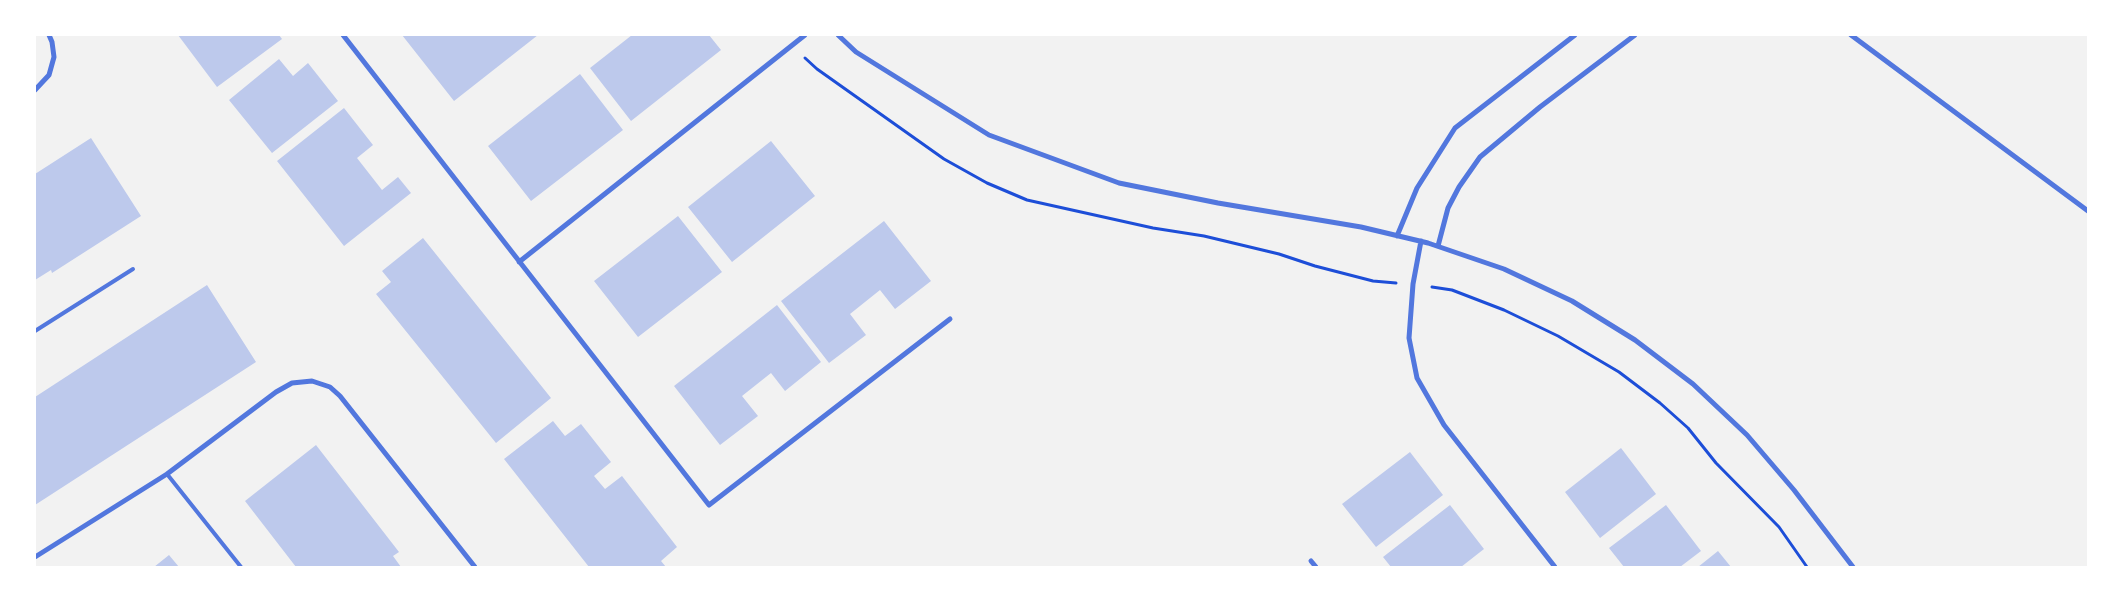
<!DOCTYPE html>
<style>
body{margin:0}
#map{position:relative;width:2123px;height:602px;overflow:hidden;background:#f2f2f2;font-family:"DM Sans",sans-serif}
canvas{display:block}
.frame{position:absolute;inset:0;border:36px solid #fff;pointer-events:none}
</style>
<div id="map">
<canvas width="2123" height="602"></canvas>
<div class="frame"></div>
</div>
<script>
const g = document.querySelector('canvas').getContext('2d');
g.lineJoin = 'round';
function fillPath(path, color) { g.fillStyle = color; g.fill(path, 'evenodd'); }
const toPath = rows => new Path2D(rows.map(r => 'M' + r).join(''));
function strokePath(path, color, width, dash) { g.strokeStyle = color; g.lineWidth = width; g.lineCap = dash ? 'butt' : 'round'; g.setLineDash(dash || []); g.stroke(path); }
const building = toPath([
 [178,35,279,35,282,39,217,87],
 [402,35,538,35,454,101],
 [632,35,709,35,721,50,631,121,590,68],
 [279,59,293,76,308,63,338,101,272,153,229,100],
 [580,74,623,130,531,201,488,146],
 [344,108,373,145,357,158,382,190,398,177,411,193,344,246,277,161],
 [91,138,141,216,52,273,51,270,35,280,35,174],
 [771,141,815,196,732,262,688,207],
 [678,216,722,272,638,337,594,281],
 [884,221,931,281,895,309,880,290,850,314,866,335,829,363,781,301],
 [423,238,551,398,496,443,376,294,391,282,382,271],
 [207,285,256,362,35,505,35,397],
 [777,305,821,362,785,391,771,373,742,396,758,416,720,445,674,386],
 [553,421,565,436,581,424,611,462,594,476,605,489,622,476,677,547,661,561,666,567,589,567,504,459],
 [316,445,399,552,393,556,401,567,296,567,245,501],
 [1621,448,1656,494,1600,538,1565,492],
 [1410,452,1443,495,1376,547,1342,504],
 [1450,505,1484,549,1461,567,1391,567,1383,557],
 [1666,505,1701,551,1680,567,1624,567,1609,548],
 [1718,551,1731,567,1698,567],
 [169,555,179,567,154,567]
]);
const path = toPath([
 [805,58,817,69,944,159,987,183,1027,200,1153,228,1204,236,1279,254,1315,266,1373,281,1396,283],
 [1432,287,1452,290,1504,310,1558,336,1619,372,1660,403,1688,428,1716,463,1779,527,1807,567]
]);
const service = toPath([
 [35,331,133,269],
 [167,474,241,567]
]);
const minor = toPath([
 [343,35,709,505,950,319],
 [838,35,856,52,989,135,1119,183,1218,203,1361,227,1428,243,1504,269,1572,301,1635,340,1693,384,1747,435,1794,490,1853,567],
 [1851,35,2088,211],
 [35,90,49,75,54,57,52,42,49,35],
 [1397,236,1417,188,1455,128,1575,35],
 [1421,241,1413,284,1409,338,1417,378,1444,425,1555,567],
 [1438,246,1448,208,1459,187,1480,157,1540,107,1635,35],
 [519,262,805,35],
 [35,557,167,474,276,392,292,383,312,381,330,387,340,396,475,567],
 [1311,561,1316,567]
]);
fillPath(building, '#bdc9ec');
strokePath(path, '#1d4ed8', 3);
strokePath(service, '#5277de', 4);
strokePath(minor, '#5277de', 5);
</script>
